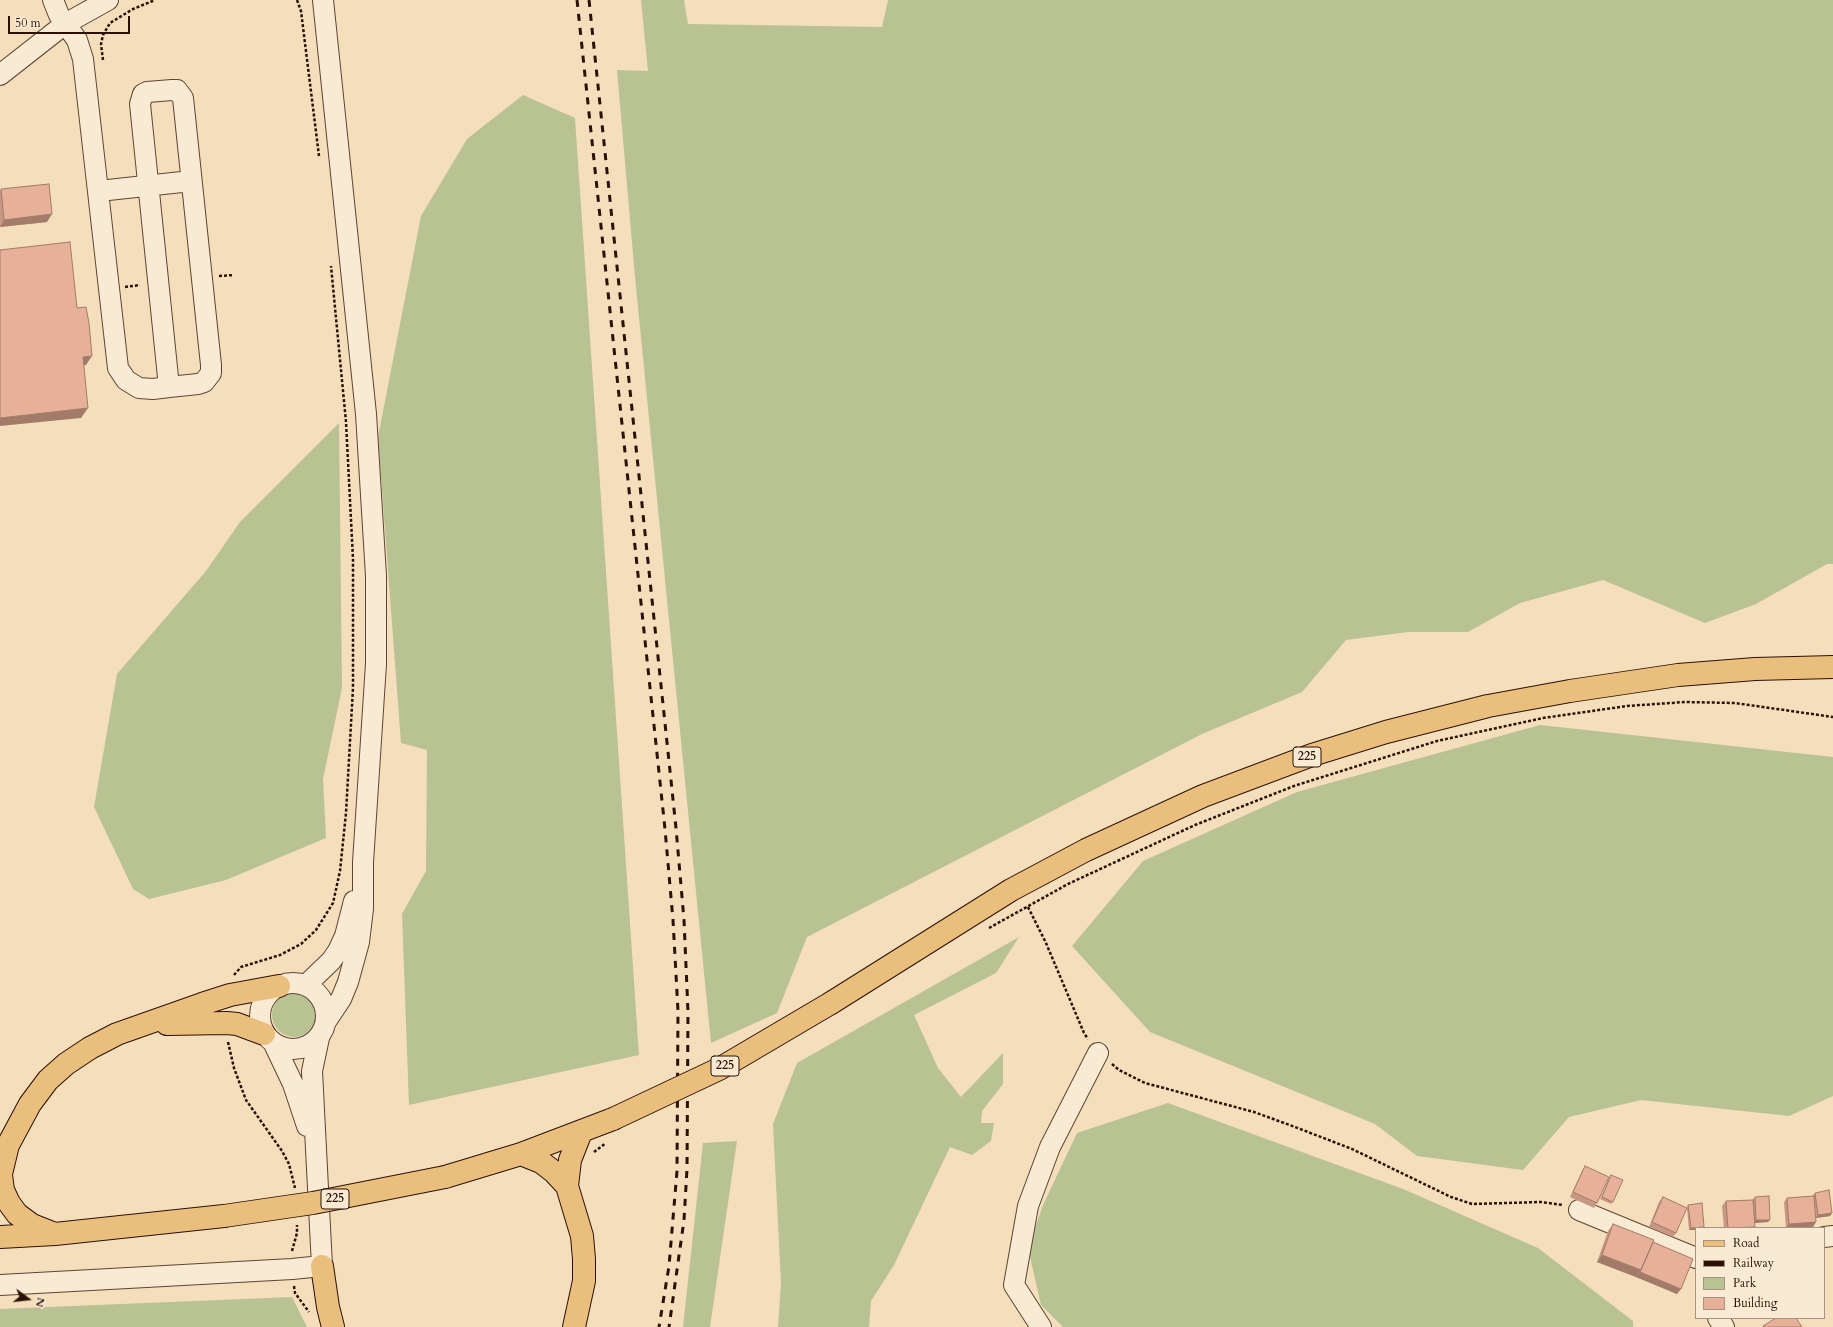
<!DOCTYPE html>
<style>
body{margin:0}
#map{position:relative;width:1833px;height:1327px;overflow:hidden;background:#f5debc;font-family:Cardo,serif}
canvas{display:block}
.legend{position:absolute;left:1695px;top:1227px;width:130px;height:92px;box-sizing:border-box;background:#f8ead3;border:1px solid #a69381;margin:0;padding:5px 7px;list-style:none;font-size:12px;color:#2c1006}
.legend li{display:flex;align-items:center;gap:8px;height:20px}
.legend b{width:20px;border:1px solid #a69381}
.north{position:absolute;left:8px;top:1279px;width:40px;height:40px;-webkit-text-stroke:3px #f8ead3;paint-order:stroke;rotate:105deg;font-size:11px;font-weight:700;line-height:16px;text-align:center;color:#2c1006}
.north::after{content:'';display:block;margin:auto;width:14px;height:18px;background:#2c1006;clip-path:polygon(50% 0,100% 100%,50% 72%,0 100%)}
.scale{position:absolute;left:8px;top:16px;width:122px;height:18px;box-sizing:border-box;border:2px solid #2c1006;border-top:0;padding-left:5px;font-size:12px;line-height:14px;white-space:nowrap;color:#2c1006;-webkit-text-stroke:3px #f8ead3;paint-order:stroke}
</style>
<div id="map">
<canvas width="1833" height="1327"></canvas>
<ul class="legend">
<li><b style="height:5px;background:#eabf7e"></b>Road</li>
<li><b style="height:5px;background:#2c1006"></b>Railway</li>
<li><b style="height:11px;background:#b8c293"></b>Park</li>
<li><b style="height:11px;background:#e7b098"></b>Building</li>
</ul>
<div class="north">N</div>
<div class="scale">50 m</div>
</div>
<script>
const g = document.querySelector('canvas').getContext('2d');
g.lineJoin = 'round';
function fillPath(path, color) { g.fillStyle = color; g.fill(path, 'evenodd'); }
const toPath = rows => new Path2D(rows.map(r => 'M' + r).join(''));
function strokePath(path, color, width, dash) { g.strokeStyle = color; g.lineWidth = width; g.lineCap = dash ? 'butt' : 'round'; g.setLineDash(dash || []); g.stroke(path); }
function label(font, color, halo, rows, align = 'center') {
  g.font = font + ' Cardo,serif'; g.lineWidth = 3; g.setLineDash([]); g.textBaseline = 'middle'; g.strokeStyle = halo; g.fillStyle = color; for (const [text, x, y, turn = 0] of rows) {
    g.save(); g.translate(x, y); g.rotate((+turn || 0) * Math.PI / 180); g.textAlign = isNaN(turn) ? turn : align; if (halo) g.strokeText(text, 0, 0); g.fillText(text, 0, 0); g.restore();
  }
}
const green = toPath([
 [641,0,684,0,688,24,882,27,888,0,1833,0,1833,564,1827,564,1756,604,1705,623,1603,580,1520,603,1468,632,1408,632,1346,640,1302,692,1202,734,807,937,777,1013,711,1043,635,277,617,70,648,71],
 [523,95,575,118,639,1055,409,1105,402,914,426,871,427,750,401,743,378,437,421,216,467,139],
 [339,423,342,688,323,779,326,838,226,880,149,899,133,889,94,807,117,674,206,571,240,522],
 [1540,725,1833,757,1833,1096,1789,1116,1641,1100,1569,1117,1523,1170,1417,1156,1375,1124,1150,1032,1072,946,1143,861,1297,792],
 [1019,937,996,973,914,1015,938,1068,961,1097,1003,1053,1003,1084,982,1111,981,1123,994,1123,991,1141,972,1155,950,1147,894,1265,871,1301,869,1327,778,1327,781,1283,773,1124,797,1063],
 '272 1015a22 22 0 1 1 44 0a22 22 0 1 1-44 0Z',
 [1168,1103,1403,1189,1538,1248,1633,1321,1633,1327,1063,1327,1041,1305,1028,1248,1043,1205,1077,1133],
 [737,1141,710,1327,683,1327,703,1143],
 [292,1297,307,1327,0,1327,0,1309]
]);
const path = toPath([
 [297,0,301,11,319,156],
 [103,60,101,44,103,35,110,23,133,9,155,0],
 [219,276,234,275],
 [125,287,140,285],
 [1028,907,1046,943,1084,1033,1088,1039],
 [989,928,1068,884,1195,825,1294,786,1437,741,1543,718,1627,706,1685,702,1735,703,1833,717],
 [234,975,241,967,280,955,301,944,316,930,333,903,340,871,346,813,353,688,353,559,346,422,331,266],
 [228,1042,234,1068,246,1100,282,1151,289,1164,295,1188],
 [1112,1064,1119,1070,1145,1083,1254,1112,1295,1127,1352,1149,1451,1197,1472,1204,1541,1202,1563,1205],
 [594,1152,606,1143],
 [292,1251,297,1233,297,1225],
 [294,1286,295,1293,309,1312]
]);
const minor = toPath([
 [53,0,59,15,77,40,83,59,118,368,126,380,139,388,153,389,169,387],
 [323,0,366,414,376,576,376,664,363,862,363,909,359,942,348,982,341,999,327,1020],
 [0,75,65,24,108,0],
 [172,90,177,90,183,98,211,365,211,373,204,382,198,384,169,387,140,104,143,94,147,92,172,90],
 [99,191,191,181],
 '260 1016a33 33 0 1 1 66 0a33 33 0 1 1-66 0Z',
 [306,985,331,961,338,951,345,936,354,901],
 [274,1044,293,1084,307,1126],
 [1579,1210,1696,1258],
 [1824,1237,1833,1236],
 [0,1285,292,1269,322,1266,312,1071,319,1038],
 [1718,1318,1724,1327],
 [1041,1327,1014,1285,1028,1206,1050,1147,1098,1053]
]);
const major = toPath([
 [831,1003,1011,890,1086,850,1203,796,1312,755,1386,732,1488,706,1570,691,1678,675,1755,669,1833,667],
 [167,1024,227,1023,237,1024,264,1034],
 [521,1154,541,1162,554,1172,567,1186],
 [1,1175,3,1190,9,1203,17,1214,32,1225,52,1233],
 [445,1177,521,1154,613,1119],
 [0,1178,8,1145,30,1104,48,1080,66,1064,90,1048,117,1034,202,1004,230,995,279,986],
 [0,1237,55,1234,224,1216],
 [322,1266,328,1307,333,1327],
 [574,1327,584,1281,584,1259,582,1236,567,1186,570,1160,581,1132]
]);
const rail = toPath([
 [577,0,665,829,673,920,678,1011,677,1171,669,1266,659,1327],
 [589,0,676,828,684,920,688,1012,687,1169,684,1220,669,1327]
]);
const majorBridge = toPath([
 [613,1119,719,1069,831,1003],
 [224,1216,313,1203,445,1177]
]);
const wall = toPath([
 [1,189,47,222,0,227,0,191],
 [1585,1166,1597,1203,1594,1208,1570,1197,1582,1171],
 [1611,1175,1613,1202,1611,1204,1600,1199],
 [1815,1193,1832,1213,1830,1216,1816,1218,1815,1207,1813,1227,1786,1228,1784,1202,1787,1198,1813,1196,1813,1195],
 [1663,1197,1687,1208,1688,1205,1704,1227,1703,1228,1696,1228,1689,1230,1687,1208,1676,1233,1673,1237,1649,1227,1659,1202],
 [1755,1197,1768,1222,1755,1223,1754,1228,1724,1228,1722,1206,1726,1201,1753,1202,1753,1199],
 [1613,1224,1653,1242,1677,1294,1636,1277,1597,1262,1608,1231]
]);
const shadedWall = toPath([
 [52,214,47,222,0,227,4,220],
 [92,356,86,365,76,367,83,357],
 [88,408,81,418,0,426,0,418],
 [1832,1213,1830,1216,1816,1218,1818,1215],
 [1756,1220,1770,1220,1768,1222,1754,1223],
 [1816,1222,1813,1227,1786,1228,1789,1224],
 [1704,1227,1703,1228,1696,1228,1696,1230,1689,1230,1691,1228],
 [1602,1255,1641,1270,1636,1277,1597,1262],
 [1640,1272,1681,1289,1677,1294,1636,1277]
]);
const building = toPath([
 [49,184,52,214,4,220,1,189,49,184],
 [70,242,77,308,86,307,89,323,92,356,83,357,88,408,0,418,0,250,70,242],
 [1585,1166,1609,1177,1597,1203,1573,1192,1585,1166],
 [1611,1175,1623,1180,1613,1202,1602,1197,1611,1175],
 [1829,1190,1832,1213,1818,1215,1815,1193,1829,1190],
 [1769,1196,1770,1220,1756,1220,1755,1197,1769,1196],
 [1814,1196,1816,1222,1789,1224,1787,1198,1814,1196],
 [1663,1197,1687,1208,1676,1233,1652,1222,1663,1197],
 [1753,1200,1755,1227,1728,1228,1726,1201,1753,1200],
 [1702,1203,1704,1227,1691,1228,1688,1205,1702,1203],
 [1613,1224,1654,1240,1641,1270,1602,1255,1613,1224],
 [1653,1242,1693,1259,1681,1289,1640,1272,1641,1270,1653,1242],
 [1776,1318,1796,1318,1802,1327,1764,1327,1763,1326,1776,1318]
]);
const shields = [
 [1307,757,28],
 [725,1066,28],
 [335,1199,28]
];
const shieldNames = [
 ["225",1307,757],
 ["225",725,1066],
 ["225",335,1199]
];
fillPath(green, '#b8c293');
strokePath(minor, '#5e4434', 22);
strokePath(major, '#2c1006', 24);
strokePath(path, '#2c1006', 2.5, [3, 2]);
strokePath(minor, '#f8ead3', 20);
strokePath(major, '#eabf7e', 22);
strokePath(rail, '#2c1006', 3, [7, 7]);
strokePath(majorBridge, '#2c1006', 24, []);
strokePath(majorBridge, '#eabf7e', 22);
fillPath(wall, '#c79783');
fillPath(shadedWall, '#a27b6a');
fillPath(building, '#e7b098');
strokePath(building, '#a27b6a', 1);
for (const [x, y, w] of shields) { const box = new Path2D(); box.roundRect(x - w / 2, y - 10, w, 20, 3); g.fillStyle = '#f8ead3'; g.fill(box); strokePath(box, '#2c1006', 1); }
label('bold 12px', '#2c1006', null, shieldNames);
</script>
